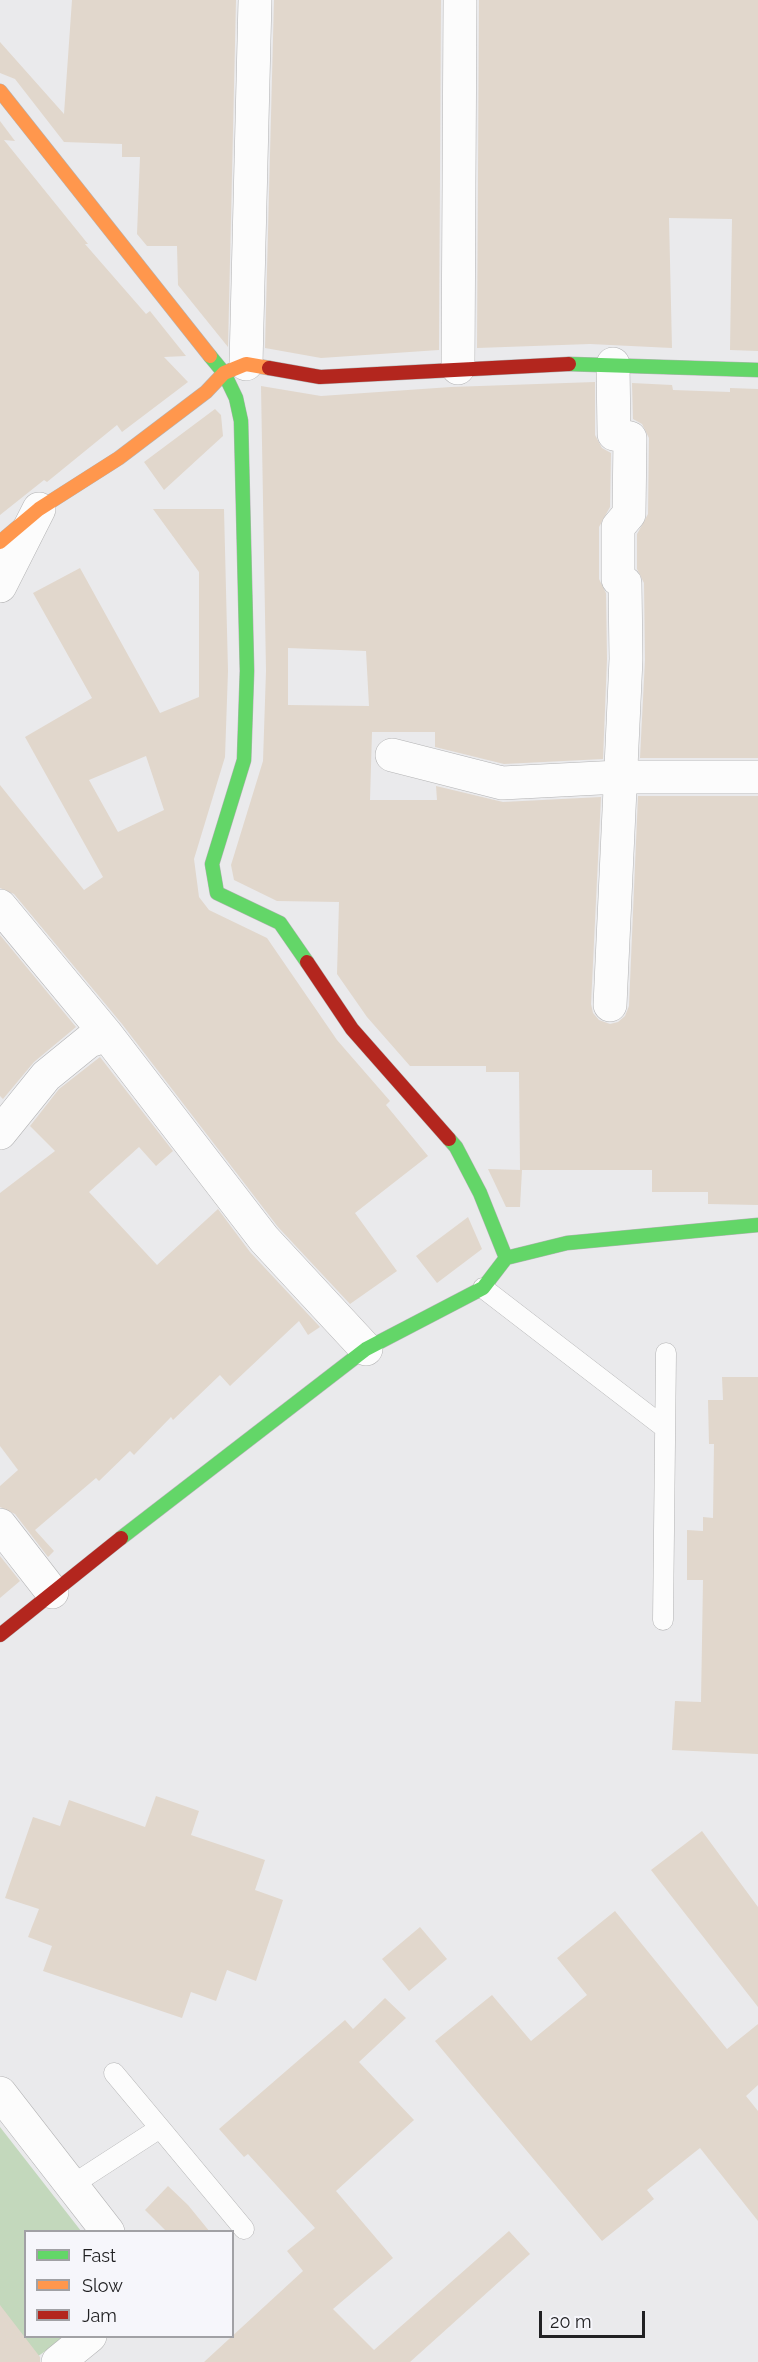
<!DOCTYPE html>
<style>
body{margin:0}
#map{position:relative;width:758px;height:2362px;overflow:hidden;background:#eaeaec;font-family:Raleway,sans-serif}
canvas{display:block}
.legend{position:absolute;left:24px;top:2230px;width:210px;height:108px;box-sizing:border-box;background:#f6f6fb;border:2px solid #a1a1a5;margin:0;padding:8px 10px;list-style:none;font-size:18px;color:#212123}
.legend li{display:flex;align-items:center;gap:12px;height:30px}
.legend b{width:30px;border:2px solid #a1a1a5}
.scale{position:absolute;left:539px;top:2311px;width:106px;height:27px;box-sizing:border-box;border:3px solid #212123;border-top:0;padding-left:8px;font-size:18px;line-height:21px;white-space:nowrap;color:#212123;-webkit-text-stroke:4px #f6f6fb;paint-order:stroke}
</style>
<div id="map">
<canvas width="758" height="2362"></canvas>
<ul class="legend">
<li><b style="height:8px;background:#63d668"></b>Fast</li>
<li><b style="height:8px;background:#ff974d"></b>Slow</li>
<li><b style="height:8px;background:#b3261e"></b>Jam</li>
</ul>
<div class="scale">20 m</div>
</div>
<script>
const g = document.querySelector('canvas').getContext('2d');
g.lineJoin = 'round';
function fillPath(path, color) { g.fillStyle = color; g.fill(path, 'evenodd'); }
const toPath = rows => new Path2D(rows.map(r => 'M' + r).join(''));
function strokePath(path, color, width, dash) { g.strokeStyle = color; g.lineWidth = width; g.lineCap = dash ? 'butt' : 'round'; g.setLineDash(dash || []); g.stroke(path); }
const green = toPath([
 [0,2127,81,2231,26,2232,26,2336,65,2337,30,2362,0,2362]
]);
const building = toPath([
 [72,0,236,0,228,347,178,285,177,246,147,246,137,234,140,157,122,157,122,144,64,142,15,79,0,73,0,42,64,114],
 [274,0,441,0,439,350,321,358,265,348],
 [479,0,758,0,758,351,730,350,732,219,669,218,672,348,590,344,477,348],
 [0,121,15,141,4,140,88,244,85,244,146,314,150,311,186,356,164,357,188,382,122,432,117,425,47,482,44,480,0,515],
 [595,382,595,435,602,448,611,453,610,507,599,527,599,579,606,593,607,659,603,759,504,764,435,747,435,732,372,732,370,800,437,800,436,786,503,802,601,797,591,1004,593,1013,599,1020,610,1024,618,1022,625,1016,629,1006,638,796,758,796,758,1205,708,1204,708,1192,652,1192,652,1170,520,1170,519,1072,486,1072,486,1066,410,1066,367,1017,337,974,339,902,277,901,234,880,231,865,263,761,266,671,261,386,321,396,451,387],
 [288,648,366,651,369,706,288,705],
 [632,383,672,385,673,390,730,392,730,388,758,389,758,758,640,758,645,660,644,583,637,569,637,534,648,514,649,438,642,424,633,419],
 [215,409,221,415,223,436,164,490,144,462],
 [153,509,224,509,228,671,225,757,194,859,199,897,209,910,267,938,337,1040,390,1101,386,1105,428,1156,355,1213,397,1271,350,1304,278,1227,122,1024,14,894,0,888,0,785,84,890,103,877,25,737,92,698,33,593,80,568,160,713,199,697,199,572],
 [146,756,164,810,118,832,89,780],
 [0,935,76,1027,34,1062,3,1099,0,1096],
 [100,1057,173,1151,156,1166,139,1147,89,1192,157,1265,218,1209,250,1252,320,1327,308,1335,299,1321,230,1386,220,1375,173,1420,171,1417,134,1455,130,1451,99,1481,96,1478,35,1530,54,1551,48,1557,15,1514,0,1507,0,1486,18,1470,0,1446,0,1193,55,1151,30,1126,59,1089],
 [488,1169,522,1170,520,1207,506,1207],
 [468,1217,482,1249,437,1283,416,1256],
 [722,1377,758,1377,758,1754,672,1750,675,1701,701,1702,703,1580,687,1580,687,1530,703,1531,703,1517,713,1518,714,1444,709,1444,708,1400,723,1400],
 [0,1556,20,1581,0,1598],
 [156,1796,199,1811,191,1835,265,1860,255,1890,283,1900,256,1981,227,1970,216,2001,191,1992,182,2018,43,1971,52,1946,28,1937,39,1909,5,1898,33,1817,60,1826,69,1800,145,1827],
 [702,1831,758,1907,758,2007,651,1870],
 [615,1911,727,2049,758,2024,758,2085,746,2096,758,2111,758,2221,700,2148,647,2190,654,2199,602,2241,435,2041,492,1995,531,2041,587,1995,557,1958],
 [420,1927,447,1959,409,1991,382,1959],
 [385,1998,406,2018,359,2062,414,2120,336,2191,393,2258,333,2309,374,2350,509,2231,530,2254,410,2362,204,2362,303,2271,287,2251,315,2228,248,2154,244,2157,219,2129,345,2020,353,2029],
 [168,2186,188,2205,210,2232,167,2232,145,2210],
 [0,2305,40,2357,40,2362,0,2362]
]);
const lane = toPath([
 [483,1288,665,1428],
 [663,1620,666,1353],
 [114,2073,160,2128],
 [72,2185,160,2128,244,2229]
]);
const street = toPath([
 [246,364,255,0],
 [458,368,460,1],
 [0,586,39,509],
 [392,755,502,783,619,777,758,777],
 [0,906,107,1035,264,1239,366,1349],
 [610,1005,626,659,625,583,618,579,618,527,629,514,630,438,614,434,613,364],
 [0,1133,46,1076,89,1041,107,1035],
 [0,1525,52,1592],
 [0,2093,108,2232],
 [58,2362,90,2336]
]);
const fast = toPath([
 [210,356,224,373,236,398,241,421,247,671,244,760,212,864,217,893,280,923,307,962],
 [569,364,758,370],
 [449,1139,456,1147,480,1193,506,1258],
 [121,1538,366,1349,483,1288,506,1258,567,1243,758,1225]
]);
const slow = toPath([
 [0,91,210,356],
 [0,542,39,509,119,458,206,392,224,373,246,364,269,368]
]);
const jam = toPath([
 [269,368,320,377,569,364],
 [307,962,352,1029,449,1139],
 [0,1635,121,1538]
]);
fillPath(green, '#c3d8bc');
fillPath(building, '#e1d7cc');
strokePath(lane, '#b3b3b4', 21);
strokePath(street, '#b3b3b4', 34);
strokePath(fast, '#b3b3b4', 15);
strokePath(slow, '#b3b3b4', 15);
strokePath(jam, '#b3b3b4', 15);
strokePath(lane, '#fcfcfc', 20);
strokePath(street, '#fcfcfc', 33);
strokePath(fast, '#63d668', 14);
strokePath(slow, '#ff974d', 14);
strokePath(jam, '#b3261e', 14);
</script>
